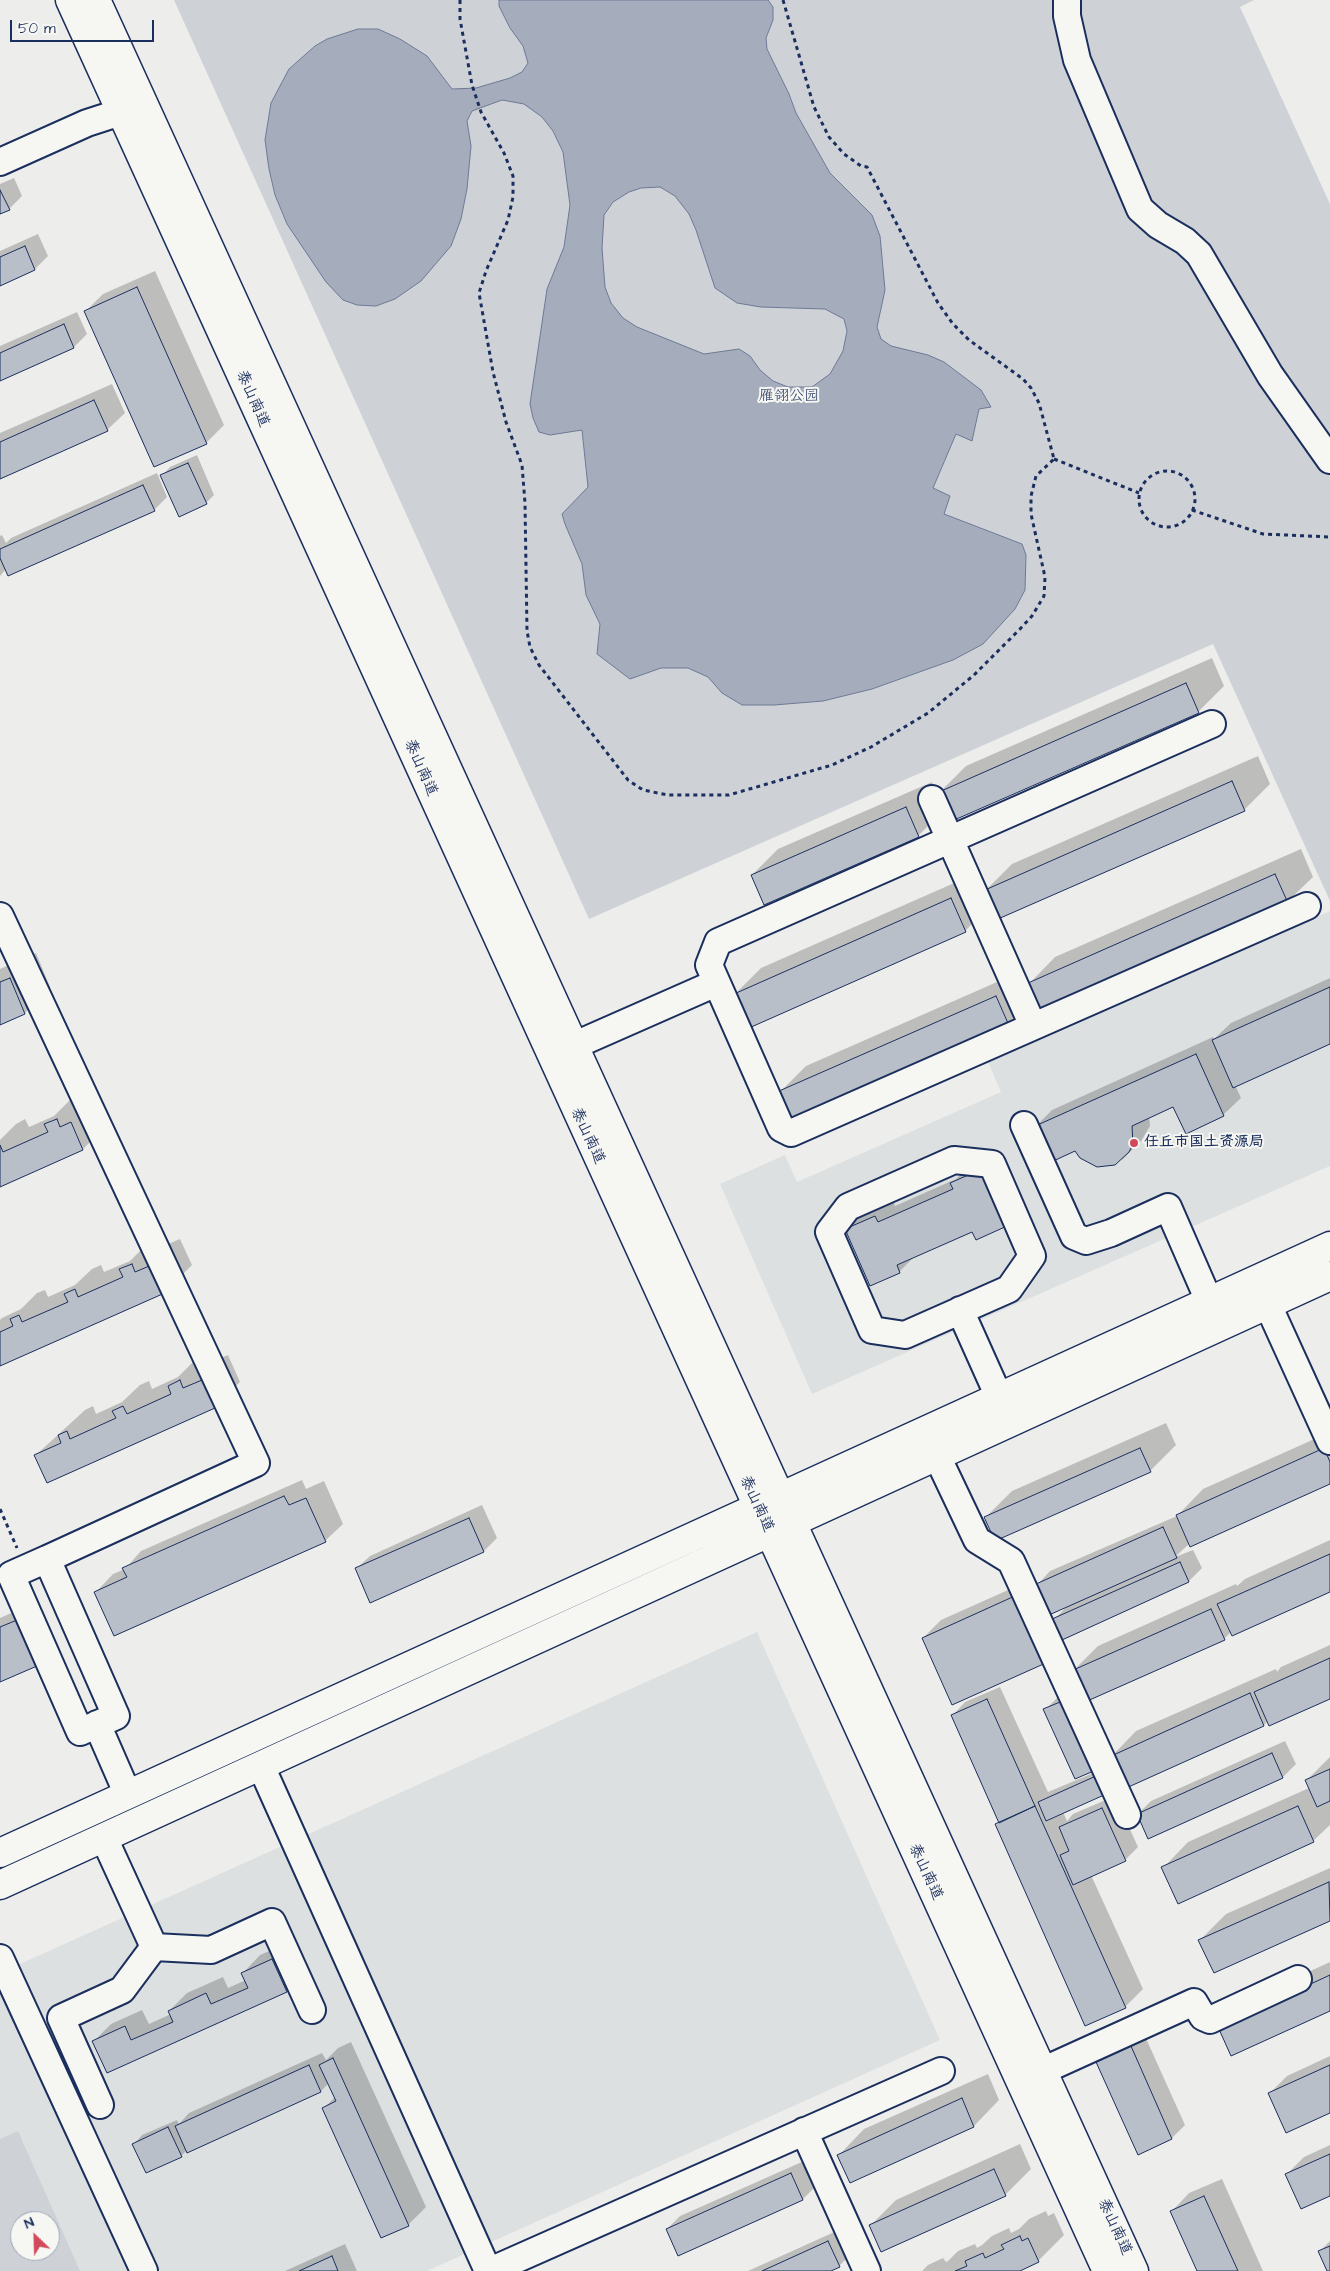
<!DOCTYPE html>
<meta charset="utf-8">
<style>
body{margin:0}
#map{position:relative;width:1330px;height:2271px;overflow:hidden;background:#edeeec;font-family:"Architects Daughter",sans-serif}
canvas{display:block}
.north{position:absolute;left:10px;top:2211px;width:50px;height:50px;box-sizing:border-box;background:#f6f6f2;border:1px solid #9ea6b7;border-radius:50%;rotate:336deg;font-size:14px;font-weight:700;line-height:20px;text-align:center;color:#1b2f5e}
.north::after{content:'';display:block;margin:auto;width:18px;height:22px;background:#d1495b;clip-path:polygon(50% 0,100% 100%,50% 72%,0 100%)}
.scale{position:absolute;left:10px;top:20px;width:144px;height:22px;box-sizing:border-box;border:2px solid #1b2f5e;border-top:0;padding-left:6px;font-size:15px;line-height:18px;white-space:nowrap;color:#1b2f5e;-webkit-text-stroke:4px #f6f6f2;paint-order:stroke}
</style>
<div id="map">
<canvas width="1330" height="2271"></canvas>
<div class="north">N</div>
<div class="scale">50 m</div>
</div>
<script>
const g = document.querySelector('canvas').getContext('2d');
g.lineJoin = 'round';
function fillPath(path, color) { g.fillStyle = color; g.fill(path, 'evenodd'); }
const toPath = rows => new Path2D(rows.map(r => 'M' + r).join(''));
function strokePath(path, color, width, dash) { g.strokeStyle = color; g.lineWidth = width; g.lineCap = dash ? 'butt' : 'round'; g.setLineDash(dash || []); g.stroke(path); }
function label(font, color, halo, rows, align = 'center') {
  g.font = font + ' "Architects Daughter","LXGW WenKai TC",sans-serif'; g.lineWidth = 4; g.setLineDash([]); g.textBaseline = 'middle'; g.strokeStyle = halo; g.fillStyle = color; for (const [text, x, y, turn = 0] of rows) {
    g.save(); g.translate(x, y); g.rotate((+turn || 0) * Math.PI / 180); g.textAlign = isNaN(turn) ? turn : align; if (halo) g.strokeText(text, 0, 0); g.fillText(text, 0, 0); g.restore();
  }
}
const built = toPath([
 [1330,911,1330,1166,812,1394,720,1184,785,1155,797,1182,1001,1092,988,1062],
 [757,1632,940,2040,427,2271,0,2271,0,1973],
 [20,2221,50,2221,50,2251,20,2251]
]);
const green = toPath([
 [174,0,1254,0,1240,7,1330,204,1330,901,1213,644,589,919],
 [18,2131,80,2271,0,2271,0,2139],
 [20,2221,50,2221,50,2251,20,2251]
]);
const water = toPath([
 [499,0,768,0,773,7,773,20,766,38,767,49,789,94,796,113,830,173,872,215,880,236,885,290,877,327,881,339,891,346,928,355,944,362,981,390,991,407,979,409,972,441,956,434,933,488,950,496,944,514,1022,544,1026,555,1025,590,1015,609,983,644,953,660,872,689,823,701,774,705,742,705,722,693,708,677,688,668,661,668,630,679,597,654,600,624,586,595,582,564,565,524,562,514,588,487,582,430,550,435,539,432,533,418,530,404,547,289,564,247,570,205,563,152,553,131,542,117,524,104,502,100,472,111,467,121,471,146,467,189,461,219,451,246,421,281,395,299,376,306,357,305,343,300,326,282,287,224,275,195,269,169,265,140,271,103,289,69,315,46,327,39,358,29,378,29,400,39,427,56,452,89,476,88,510,78,522,72,528,63,523,46,510,28,499,6,499,0],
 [660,187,675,196,689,214,696,230,715,288,737,303,761,307,825,309,844,319,847,331,843,351,830,374,812,387,788,387,773,381,760,370,750,356,739,349,704,354,637,327,623,318,611,303,605,287,602,248,604,215,613,202,629,192,641,188,660,187]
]);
const shadow = toPath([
 [14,178,22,196,9,209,0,213,0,184],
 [38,234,48,256,35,269,0,284,0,251],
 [155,271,224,425,206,443,86,311,103,294],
 [77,312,87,334,74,347,0,380,0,346],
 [112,384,125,413,107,430,0,478,0,433],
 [197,455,214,495,206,503,162,476,170,467],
 [157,473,167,497,154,510,6,569,0,576,0,536,2,535,6,543,11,538],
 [1212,658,1224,686,1198,712,940,792,966,766],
 [1258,756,1270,784,1244,810,992,904,965,931,735,994,761,968,977,873,985,891,1012,864],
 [932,782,944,810,918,836,752,875,778,849],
 [1301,849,1313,877,1287,902,1010,1029,780,1092,806,1066,1022,971,1028,985,1055,957],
 [36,953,50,987,25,1013,0,1024,0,969],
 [1330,978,1330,1043,1235,1085,1241,1098,1223,1115,1174,1105,1149,1116,1150,1126,1141,1141,1123,1159,1106,1166,1089,1163,1075,1150,1035,1127,1052,1110,1213,1037,1214,1039,1231,1023],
 [71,1099,108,1124,83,1149,0,1186,0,1140,16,1124,25,1119,29,1127,54,1116],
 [999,1152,1024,1208,915,1256,899,1272,846,1230,864,1212,893,1200,895,1206,956,1179,969,1166],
 [180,1239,192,1265,166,1291,0,1364,0,1320,2,1318,21,1309,37,1293,45,1290,48,1297,75,1285,92,1269,101,1265,104,1272,130,1261,147,1244,161,1247],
 [228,1355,240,1382,214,1407,36,1455,85,1410,93,1406,96,1414,122,1402,140,1385,149,1381,152,1389,178,1377,195,1360,209,1363],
 [1166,1423,1176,1445,1150,1471,986,1517,1012,1491],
 [1330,1432,1330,1483,1190,1543,1175,1557,1193,1550,1202,1568,1189,1581,1062,1638,1065,1644,1047,1661,923,1638,941,1620,1035,1578,1038,1584,1050,1571,1177,1516,1203,1489],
 [1067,1606,1054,1620,1051,1613],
 [302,1480,306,1489,324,1481,343,1524,325,1541,96,1592,113,1574,125,1569,141,1551],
 [482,1505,497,1538,484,1551,356,1569,370,1556],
 [1330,1540,1330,1591,1231,1632,1224,1639,1045,1710,1058,1697,1080,1687,1073,1671,1098,1646,1236,1584,1237,1586,1245,1579],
 [34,1603,0,1681,0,1618],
 [1330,1645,1330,1698,1268,1721,1264,1725,1111,1757,1136,1731,1276,1669,1277,1672,1281,1667],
 [1000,1687,1048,1792,1105,1768,1063,1812,1067,1821,1073,1814,1115,1796,1138,1847,1125,1860,1091,1875,1143,1989,1125,2007,996,1825,1000,1821,952,1716,965,1702],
 [1285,1741,1296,1764,1283,1777,1138,1814,1151,1801],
 [1330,1757,1330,1825,1313,1841,1163,1868,1188,1842,1309,1788,1306,1781],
 [1330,1868,1330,1919,1214,1971,1200,1940,1226,1914],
 [290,1942,304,1974,286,1991,108,2072,94,2041,111,2024,142,2010,149,2024,171,2014,169,2011,187,1993,223,1977,228,1988,246,1980,243,1973,260,1955],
 [1330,1962,1330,2009,1245,2001],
 [1144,2034,1185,2125,1172,2138,1138,2153,1098,2062,1111,2049],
 [351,2042,426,2207,408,2225,324,2108,335,2097,329,2083,321,2091,187,2150,181,2156,134,2144,142,2135,177,2120,179,2124,189,2113,322,2053,326,2060,338,2048],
 [1330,2056,1330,2112,1270,2093,1287,2076],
 [988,2074,999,2100,974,2126,850,2181,839,2155,864,2129],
 [1020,2144,1031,2169,1005,2195,870,2226,896,2200],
 [1330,2145,1330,2194,1287,2174,1304,2157],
 [804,2161,816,2186,803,2199,679,2255,667,2229,680,2216],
 [1222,2179,1263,2271,1198,2271,1172,2211,1189,2193],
 [1046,2211,1048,2216,1054,2213,1064,2235,1038,2261,1017,2271,922,2271,928,2265,943,2258,946,2262,948,2261,958,2251,975,2244,977,2248,982,2245,992,2236,1009,2228,1011,2233,1019,2229,1029,2219],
 [841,2229,852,2253,839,2266,828,2271,748,2271],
 [1330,2241,1330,2271,1329,2271,1320,2251],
 [345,2244,357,2271,285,2271]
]);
const building = toPath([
 [0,190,10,210,0,214,0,190],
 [25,246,35,270,0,286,0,257,25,246],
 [137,287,207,444,154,467,84,311,137,287],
 [64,324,74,348,0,381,0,353,64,324],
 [94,400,108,431,0,479,0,442,94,400],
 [188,463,207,504,179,517,160,475,188,463],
 [143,485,155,511,8,576,0,558,0,549,143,485],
 [1186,683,1199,713,952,821,939,792,1186,683],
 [1232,781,1245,811,998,919,985,890,1232,781],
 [906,807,919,837,764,905,751,875,906,807],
 [1275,874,1288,903,1041,1012,1028,983,1275,874],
 [951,898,966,932,749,1028,734,994,951,898],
 [10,978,25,1014,0,1025,0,982,10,978],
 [1330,987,1330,1044,1233,1088,1212,1040,1330,987],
 [996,996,1011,1030,794,1125,779,1091,996,996],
 [1196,1054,1224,1116,1186,1134,1173,1107,1132,1126,1133,1144,1129,1152,1115,1165,1097,1167,1080,1158,1075,1151,1049,1163,1033,1127,1196,1054],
 [57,1119,60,1127,71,1122,83,1150,0,1187,0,1145,3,1152,48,1132,44,1124,57,1119],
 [982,1169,1007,1226,976,1240,972,1232,897,1265,900,1273,870,1286,845,1229,875,1216,878,1222,953,1189,950,1183,982,1169],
 [132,1264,135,1272,154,1264,167,1292,0,1366,0,1332,13,1326,10,1319,19,1315,22,1322,68,1302,64,1294,75,1289,78,1297,123,1277,119,1269,132,1264],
 [180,1380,183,1388,202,1380,215,1408,47,1483,34,1455,61,1443,58,1435,67,1431,70,1439,116,1418,112,1411,123,1406,127,1414,171,1394,168,1386,180,1380],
 [1140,1448,1151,1472,995,1541,984,1517,1140,1448],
 [1324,1448,1330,1462,1330,1484,1190,1547,1176,1515,1324,1448],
 [284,1496,289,1505,306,1498,326,1542,114,1636,94,1592,127,1577,122,1568,284,1496],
 [469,1518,484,1552,370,1603,355,1568,469,1518],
 [1163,1527,1177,1558,1049,1615,1036,1584,1163,1527],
 [1330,1554,1330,1592,1232,1636,1217,1604,1330,1554],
 [1180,1562,1189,1582,1062,1640,1052,1619,1180,1562],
 [1017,1595,1048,1662,952,1705,922,1638,1017,1595],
 [1211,1609,1225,1640,1085,1702,1071,1671,1211,1609],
 [17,1620,37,1666,0,1682,0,1627,17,1620],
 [1330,1658,1330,1699,1269,1726,1254,1692,1330,1658],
 [1250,1693,1264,1726,1124,1789,1109,1757,1250,1693],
 [987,1699,1035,1806,999,1823,951,1715,987,1699],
 [1065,1700,1096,1770,1075,1779,1043,1709,1065,1700],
 [1272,1753,1283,1778,1148,1839,1137,1814,1272,1753],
 [1330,1769,1330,1801,1317,1807,1305,1780,1330,1769],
 [1096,1776,1104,1795,1046,1821,1038,1802,1096,1776],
 [1035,1806,1126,2008,1085,2026,995,1824,1035,1806],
 [1298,1806,1314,1842,1178,1904,1161,1867,1298,1806],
 [1102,1808,1126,1861,1073,1885,1060,1855,1069,1851,1059,1827,1102,1808],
 [1329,1882,1330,1921,1214,1973,1198,1940,1329,1882],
 [272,1959,287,1992,107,2073,92,2041,125,2026,131,2040,173,2022,168,2011,206,1993,211,2004,248,1988,241,1973,272,1959],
 [1330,1975,1330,2011,1231,2056,1218,2027,1330,1975],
 [1131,2046,1172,2139,1138,2155,1096,2062,1131,2046],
 [333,2058,409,2226,381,2238,322,2108,336,2101,319,2065,333,2058],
 [309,2065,321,2092,187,2153,175,2126,309,2065],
 [1330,2065,1330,2113,1286,2133,1268,2093,1330,2065],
 [962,2098,974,2127,850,2183,837,2155,962,2098],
 [168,2127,182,2157,146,2173,132,2144,168,2127],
 [1330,2154,1330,2196,1301,2209,1285,2174,1330,2154],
 [994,2169,1006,2196,881,2252,869,2225,994,2169],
 [791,2173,803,2200,678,2256,666,2229,791,2173],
 [1204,2196,1238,2271,1197,2271,1170,2211,1204,2196],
 [1020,2236,1022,2241,1028,2238,1039,2262,1020,2271,955,2271,967,2266,965,2261,983,2253,985,2258,1004,2249,1001,2245,1020,2236],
 [828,2241,840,2267,831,2271,762,2271,828,2241],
 [1330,2246,1330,2271,1327,2271,1318,2251,1330,2246],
 [332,2256,338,2271,299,2271,332,2256]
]);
const path = toPath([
 [460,0,460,19,472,85,481,112,504,153,513,176,513,197,508,220,486,271,479,293,493,372,506,422,522,465,525,503,527,631,530,647,539,665,628,780,643,790,668,795,729,795,832,765,871,747,928,713,974,675,1020,629,1032,616,1044,596,1045,577,1031,514,1031,496,1036,476,1054,459],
 [783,0,814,107,829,137,844,154,861,166,867,167,938,303,953,324,969,340,1023,379,1031,388,1039,403,1054,459],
 [1054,459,1139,493],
 '1139 499a28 28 0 1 1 56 0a28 28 0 1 1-56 0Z',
 [1192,510,1263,534,1330,537],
 [0,1509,17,1548]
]);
const minor = toPath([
 [1067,0,1067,16,1077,60,1140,209,1158,225,1185,241,1199,254,1270,375,1330,460],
 [0,162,87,123,121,112],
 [1212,724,718,942,709,965,781,1128,791,1133,1307,906],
 [932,799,1033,1026],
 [0,916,256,1463,47,1559],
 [573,1046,716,983],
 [1024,1125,1074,1236,1086,1241,1111,1233,1168,1207,1209,1301],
 [954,1160,992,1164,1032,1256,1009,1289,905,1335,872,1330,829,1232,848,1207,954,1160],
 [1268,1305,1330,1441],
 [960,1310,999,1397],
 [937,1456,977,1540,1011,1561,1127,1815],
 [47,1559,116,1716,80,1732,11,1575,47,1559],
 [97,1724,128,1795],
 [261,1766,488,2271],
 [104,1838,154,1947],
 [0,1958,144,2271],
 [1042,2071,1194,2002,1203,2017,1210,2020,1298,1979],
 [100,2105,61,2018,122,1990,154,1947,211,1950,272,1922,312,2010],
 [804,2131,867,2271],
 [490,2271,941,2071]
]);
const major = toPath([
 [70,0,1107,2271],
 [96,0,1134,2271],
 [0,1853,1330,1246],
 [0,1885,1330,1276]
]);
const markers = [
 [1134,1143,5,"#d1495b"]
];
const parkNames = [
 ["雁翎公园",789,397]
];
const streetNames = [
 ["泰山南道",252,399,66],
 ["泰山南道",420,768,66],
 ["泰山南道",587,1136,65],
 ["泰山南道",756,1504,65],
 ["泰山南道",925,1872,65],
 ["泰山南道",1114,2227,65]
];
const poiNames = [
 ["任丘市国土资源局",1144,1143]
];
fillPath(built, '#dde0e1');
fillPath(green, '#ced2d7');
fillPath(water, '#a5acbc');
strokePath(water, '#6e7a96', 1);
fillPath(shadow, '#0003');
fillPath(building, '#b9bfc8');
strokePath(building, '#1b2f5e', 1);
strokePath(minor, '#1b2f5e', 30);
strokePath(major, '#1b2f5e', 31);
strokePath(path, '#1b2f5e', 3, [4, 4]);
strokePath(minor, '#f6f6f2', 26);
strokePath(major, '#f6f6f2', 28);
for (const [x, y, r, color] of markers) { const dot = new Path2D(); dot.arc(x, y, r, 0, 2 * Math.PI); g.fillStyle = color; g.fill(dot); strokePath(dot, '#f6f6f2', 2); }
label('15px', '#48587c', '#f6f6f2', parkNames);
label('15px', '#1b2f5e', '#f6f6f2', streetNames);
label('bold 15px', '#1b2f5e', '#f6f6f2', poiNames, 'left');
</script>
